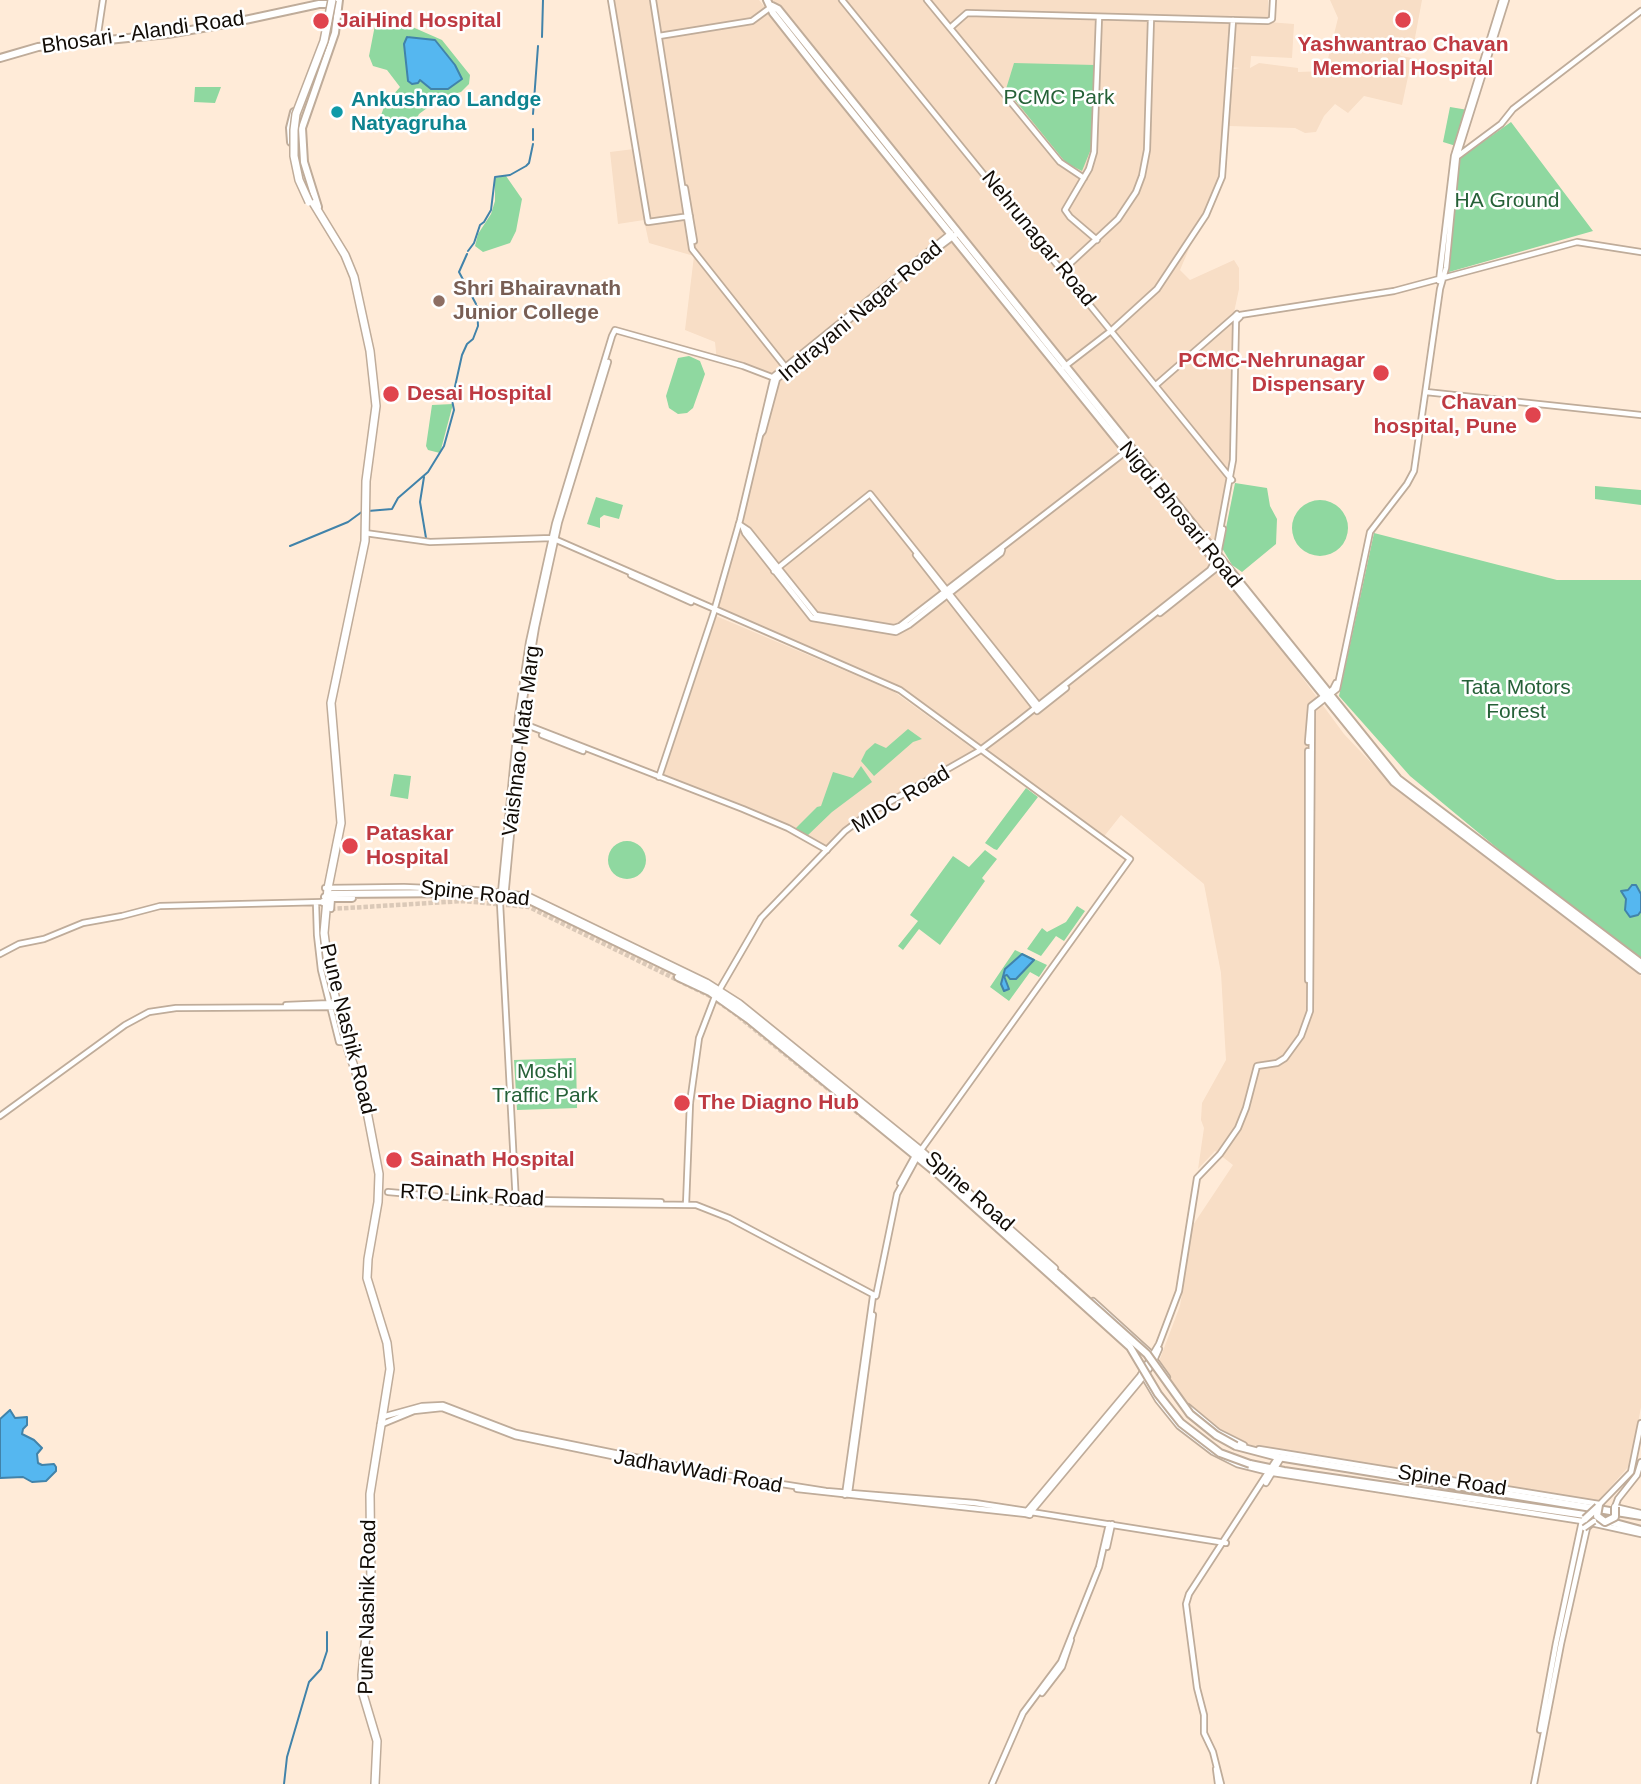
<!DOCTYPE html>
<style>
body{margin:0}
canvas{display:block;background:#ffebd8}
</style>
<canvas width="1641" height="1784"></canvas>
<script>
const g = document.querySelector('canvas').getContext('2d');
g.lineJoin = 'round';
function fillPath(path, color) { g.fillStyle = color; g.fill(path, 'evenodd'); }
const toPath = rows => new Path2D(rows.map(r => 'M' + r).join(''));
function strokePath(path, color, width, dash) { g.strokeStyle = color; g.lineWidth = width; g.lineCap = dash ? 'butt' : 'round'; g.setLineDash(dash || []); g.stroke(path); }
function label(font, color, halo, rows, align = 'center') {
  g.font = font + ' Arial,sans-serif'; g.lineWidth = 5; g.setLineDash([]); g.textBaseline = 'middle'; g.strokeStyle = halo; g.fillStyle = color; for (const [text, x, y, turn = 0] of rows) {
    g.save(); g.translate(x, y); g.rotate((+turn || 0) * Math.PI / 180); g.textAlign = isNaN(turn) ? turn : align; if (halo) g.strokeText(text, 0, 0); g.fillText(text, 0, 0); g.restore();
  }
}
const built = toPath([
 [608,0,759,0,1214,558,1344,734,1397,790,1641,976,1641,1407,1630,1465,1598,1501,1266,1450,1227,1437,1192,1412,1158,1364,1180,1306,1193,1225,1233,1165,1215,1151,1198,1169,1204,1128,1201,1120,1202,1103,1226,1060,1221,973,1204,884,1121,815,1102,839,986,751,890,683,718,610,777,379,717,362,715,342,685,330,694,256,649,243,644,220,618,224,610,152,634,149],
 [770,0,1268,0,1268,22,1294,24,1292,58,1251,56,1250,68,1259,63,1298,68,1298,72,1325,71,1338,18,1330,0,1422,0,1414,43,1405,43,1399,38,1395,38,1398,53,1401,56,1412,58,1402,105,1364,96,1348,113,1335,104,1324,116,1316,132,1305,133,1295,128,1229,126,1233,69,1240,68,1227,67,1218,181,1180,270,1190,280,1234,260,1239,268,1239,289,1233,317,1235,367,1231,443,1227,486,1215,548],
 [716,616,893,691,976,751,860,817,825,848,786,827,662,776]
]);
const green = toPath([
 [381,18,401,22,442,40,470,75,469,84,461,92,442,97,419,114,413,126,378,124,385,104,400,87,387,70,373,66,369,56,376,20],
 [1014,63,1095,65,1091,149,1082,171,1066,163,1006,89],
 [195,87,221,87,215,103,194,102],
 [1450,107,1468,110,1456,146,1443,142],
 [1511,122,1593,231,1449,272,1460,158],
 [506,176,522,199,516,231,510,243,483,252,475,246,478,234,491,214,495,201,495,178],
 [689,356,700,361,705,374,693,408,687,413,678,414,669,408,666,396,678,358],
 [453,404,440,453,428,450,426,446,432,405],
 [1235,483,1267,488,1270,506,1277,519,1276,544,1242,572,1232,565,1222,548],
 [1595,486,1641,490,1641,505,1595,499],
 [596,497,623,505,619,519,604,515,600,518,600,528,587,524],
 '1292 528a28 28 0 1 1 56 0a28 28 0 1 1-56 0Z',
 [1374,533,1557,580,1641,580,1641,958,1532,877,1410,776,1339,696],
 [908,729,922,739,913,742,874,776,861,761,866,751,875,743,886,748],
 [861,766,872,782,832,812,806,837,794,830,817,807,821,806,833,772,853,778],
 [394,774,411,776,408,799,390,796],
 [1026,788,1038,797,997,850,994,849,985,843],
 '608 860a19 19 0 1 1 38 0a19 19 0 1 1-38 0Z',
 [985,850,997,859,982,878,985,881,940,945,919,929,903,950,898,946,918,921,910,915,953,856,969,867],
 [1077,906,1085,911,1064,941,1056,936,1041,956,1027,949,1042,928,1047,932,1066,922],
 [1015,950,1047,965,1039,977,1030,972,1009,1001,990,987],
 [576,1058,577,1108,517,1110,514,1060]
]);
const water = toPath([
 [407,37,435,40,455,65,462,79,448,89,431,89,420,80,418,83,412,84,408,81,404,44,407,37],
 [1632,885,1636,885,1641,894,1641,911,1638,915,1630,917,1625,910,1626,899,1621,891,1628,890,1632,885],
 [1022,954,1034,960,1016,979,1010,979,1007,975,1004,976,1009,989,1004,991,1001,984,1005,969,1022,954],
 [10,1410,15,1418,27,1417,27,1425,23,1429,22,1434,34,1440,42,1448,37,1454,38,1463,42,1465,54,1464,56,1467,56,1471,46,1481,32,1482,23,1477,0,1478,0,1419,10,1410]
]);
const stream = toPath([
 [542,37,543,0],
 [533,114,538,46],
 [533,140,533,129],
 [468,251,474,243,480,225,484,222,491,210,495,177,510,175,526,166,529,163,533,144],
 [467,254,459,272,476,304],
 [424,477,420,502,426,538],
 [368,511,392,509,398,498,428,472,444,446,454,410,452,400,462,355,467,344,473,339,478,326,477,306],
 [290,546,348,522,363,511],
 [284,1784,287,1757,309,1682,321,1669,327,1651,327,1632]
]);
const tertiaryTunnel = toPath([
 [331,909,463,901,529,907,708,995,733,1012,864,1118]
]);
const tertiary = toPath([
 [611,0,648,222,690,216],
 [653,0,692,249,787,369],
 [842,0,1232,480],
 [927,0,1060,162,1084,178],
 [950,28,967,13,1268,21,1272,19,1273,0],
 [659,36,752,21,771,7],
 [97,40,103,0],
 [1458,156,1501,124,1513,109,1641,11],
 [685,188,694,241],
 [1097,240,1070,217,1065,210,1089,169,1094,152,1099,17],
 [1063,270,1118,219,1136,192,1142,176,1147,150,1151,18],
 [1439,281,1454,156,1502,0],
 [1237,314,1240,317,1237,320,1234,317,1237,314],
 [1240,315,1394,291,1577,242,1641,252],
 [1064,367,1112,330,1157,289,1206,215,1222,177,1233,20],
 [1156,385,1234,317],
 [1426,392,1641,415],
 [739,524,748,530,816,615,894,628,900,626,1128,450],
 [743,528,745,533,812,618,896,632,909,625,1001,553,1002,550],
 [1213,549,1218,541,1233,460,1236,320],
 [1218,554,1223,529],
 [916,555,1037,710],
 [774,571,870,494,1039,706],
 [519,722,743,809,788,828,827,850],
 [542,735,583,751],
 [1308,742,1311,706,1333,689,1336,683],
 [1308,751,1308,980],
 [659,777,714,612],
 [325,888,404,887,476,890,529,896,707,982,740,1003,919,1148,1055,1268],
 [316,903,317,935,321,970,339,1042,343,1042],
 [331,909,332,896],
 [0,954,19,944,44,939,83,923,122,916,160,906,323,902],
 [286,1005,334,1003],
 [0,1116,125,1025,149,1012,176,1008,335,1007],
 [1093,1301,1149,1352,1167,1377],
 [1159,1349,1152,1365,1140,1381,1031,1512,1226,1543],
 [1142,1373,1158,1400,1179,1426,1213,1452,1237,1464,1273,1473,1582,1521,1641,1534],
 [1188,1407,1218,1432,1244,1445],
 [382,1417,422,1406,443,1405,516,1433,718,1474,826,1491,975,1503,1027,1511,1140,1376,1159,1344,1179,1291,1197,1178,1220,1154,1238,1128,1246,1108,1257,1066,1277,1063,1285,1058,1301,1036,1310,1011,1312,709,1337,689,1370,532,1407,484,1414,471,1440,289,1446,268,1457,156,1506,0],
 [380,1425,414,1411,442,1408,515,1436,675,1469],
 [1259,1449,1599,1504],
 [1266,1483,1283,1455],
 [797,1489,1026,1514],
 [849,1493,873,1315],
 [845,1495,873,1296],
 [1615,1507,1641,1513],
 [1028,1510,1031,1512,1030,1515,1026,1514,1028,1510],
 [1107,1547,1112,1524],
 [1042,1693,1062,1667,1071,1640],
 [1216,1769,1218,1784],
 [992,1784,1023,1713,1061,1662,1099,1567,1109,1524],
 [1221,1784,1213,1752,1204,1733,1204,1715,1197,1688,1186,1604,1189,1594,1278,1457]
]);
const secondary = toPath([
 [914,266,958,233],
 [760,435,763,431,777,379,905,274],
 [365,533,430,542,552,538],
 [631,575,691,602],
 [714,611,740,520,774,376,951,233],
 [1160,613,1219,566],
 [1037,711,1066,688],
 [505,898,523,705,536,627,559,522,608,362],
 [900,1183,916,1154],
 [388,1192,516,1203,696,1205,729,1218,876,1296,897,1194,921,1150,1130,859,900,690,552,538],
 [533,1200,661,1202],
 [516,1203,500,903,518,716,529,642,555,524,612,336,615,330,743,366,777,379],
 [686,1205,690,1103,699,1038,714,999,761,918,845,831,865,816,979,751,1015,724,1210,570,1215,561],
 [1600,1504,1631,1472,1641,1423],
 [1615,1507,1618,1499,1637,1475,1641,1462],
 [1540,1730,1556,1643,1582,1521],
 [1534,1784,1561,1644,1587,1528,1591,1524]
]);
const primary = toPath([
 [767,0,773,13,821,74,1394,782,1641,970],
 [772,6,778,9,1398,779,1641,963],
 [0,58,38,47,168,34,231,23,319,4,328,4],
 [291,142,290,128,294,112],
 [318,207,304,162,302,128,335,33,339,0],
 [325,897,332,894,461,893,525,898,705,985,738,1006,920,1153,1062,1278],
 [323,902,331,898,352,898],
 [678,977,710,992,748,1019,940,1176,1058,1282],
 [1236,1446,1278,1457,1641,1516],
 [1250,1464,1284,1471,1585,1515,1641,1530]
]);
const trunk = toPath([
 [312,201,345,255,354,277,370,351,376,406,366,481,365,541,331,703,341,823,328,888,324,933,329,972,349,1052,364,1096,379,1174,378,1202,368,1259,367,1278,387,1343,390,1369,370,1494,371,1586,362,1675,363,1694,377,1741,375,1784]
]);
const secondaryBridge = toPath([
 [1584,1528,1594,1521]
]);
const primaryBridge = toPath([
 [1062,1278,1147,1354,1190,1414,1216,1435,1236,1446],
 [1058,1282,1130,1347,1158,1394,1181,1423,1220,1453,1250,1464],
 [1599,1505,1597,1516,1605,1522,1615,1517,1615,1507],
 [1585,1519,1598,1507]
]);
const trunkBridge = toPath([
 [309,202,299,180,294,156,294,130,296,114,324,41,332,0]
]);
const markers = [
 [1403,20,9,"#e0444e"],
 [321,21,9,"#e0444e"],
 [337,112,7,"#0f9aa8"],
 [439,301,7,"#8d6e63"],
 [1381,373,9,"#e0444e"],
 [391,394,9,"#e0444e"],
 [1533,415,9,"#e0444e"],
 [350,846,9,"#e0444e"],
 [682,1103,9,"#e0444e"],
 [394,1160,9,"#e0444e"]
];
const healthNames = [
 ["JaiHind Hospital",337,21],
 ["Yashwantrao Chavan",1403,45,"center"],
 ["Memorial Hospital",1403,69,"center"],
 ["PCMC-Nehrunagar",1365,361,"right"],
 ["Dispensary",1365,385,"right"],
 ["Desai Hospital",407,394],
 ["Chavan",1517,403,"right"],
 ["hospital, Pune",1517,427,"right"],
 ["Pataskar",366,834],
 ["Hospital",366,858],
 ["The Diagno Hub",698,1103],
 ["Sainath Hospital",410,1160]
];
const streetNames = [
 ["Bhosari - Alandi Road",143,33,-8],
 ["Nehrunagar Road",1038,239,51],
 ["Indrayani Nagar Road",861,312,-40],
 ["Nigdi Bhosari Road",1180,515,51],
 ["Vaishnao Mata Marg",522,741,-83],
 ["MIDC Road",901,800,-31],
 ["Spine Road",475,894,6],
 ["Pune Nashik Road",347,1029,76],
 ["Spine Road",969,1192,41],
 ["RTO Link Road",472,1196,3],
 ["JadhavWadi Road",698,1472,10],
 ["Spine Road",1452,1481,9],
 ["Pune Nashik Road",368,1607,-89]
];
const parkNames = [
 ["PCMC Park",1059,98],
 ["HA Ground",1507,201],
 ["Tata Motors",1516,688],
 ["Forest",1516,712],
 ["Moshi",545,1072],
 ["Traffic Park",545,1096]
];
const cultureNames = [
 ["Ankushrao Landge",351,100],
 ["Natyagruha",351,124]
];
const educationNames = [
 ["Shri Bhairavnath",453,289],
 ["Junior College",453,313]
];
fillPath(built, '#f8dec6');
fillPath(green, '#8fd8a0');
fillPath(water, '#55b7f0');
strokePath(water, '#4183aa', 2);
strokePath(stream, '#4183aa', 2);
strokePath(tertiaryTunnel, '#dbc9b8', 4.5, [4.5, 2]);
strokePath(tertiary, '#bfac9a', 8);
strokePath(secondary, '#bfac9a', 8);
strokePath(primary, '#bfac9a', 10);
strokePath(trunk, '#bfac9a', 10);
strokePath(tertiary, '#fff', 4.5);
strokePath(secondary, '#fff', 4.5);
strokePath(primary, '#fff', 6);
strokePath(trunk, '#fff', 7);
strokePath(secondaryBridge, '#bfac9a', 8, []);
strokePath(primaryBridge, '#bfac9a', 10, []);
strokePath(trunkBridge, '#bfac9a', 10, []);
strokePath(secondaryBridge, '#fff', 4.5);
strokePath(primaryBridge, '#fff', 6);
strokePath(trunkBridge, '#fff', 7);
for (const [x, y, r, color] of markers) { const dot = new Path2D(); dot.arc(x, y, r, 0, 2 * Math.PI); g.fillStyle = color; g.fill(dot); strokePath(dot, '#fff', 2.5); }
label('bold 21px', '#be3a42', '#fff', healthNames, 'left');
label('21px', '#110b05', '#fff', streetNames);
label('21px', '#266138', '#fff', parkNames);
label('bold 21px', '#0d838f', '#fff', cultureNames, 'left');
label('bold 21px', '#785e54', '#fff', educationNames, 'left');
</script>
